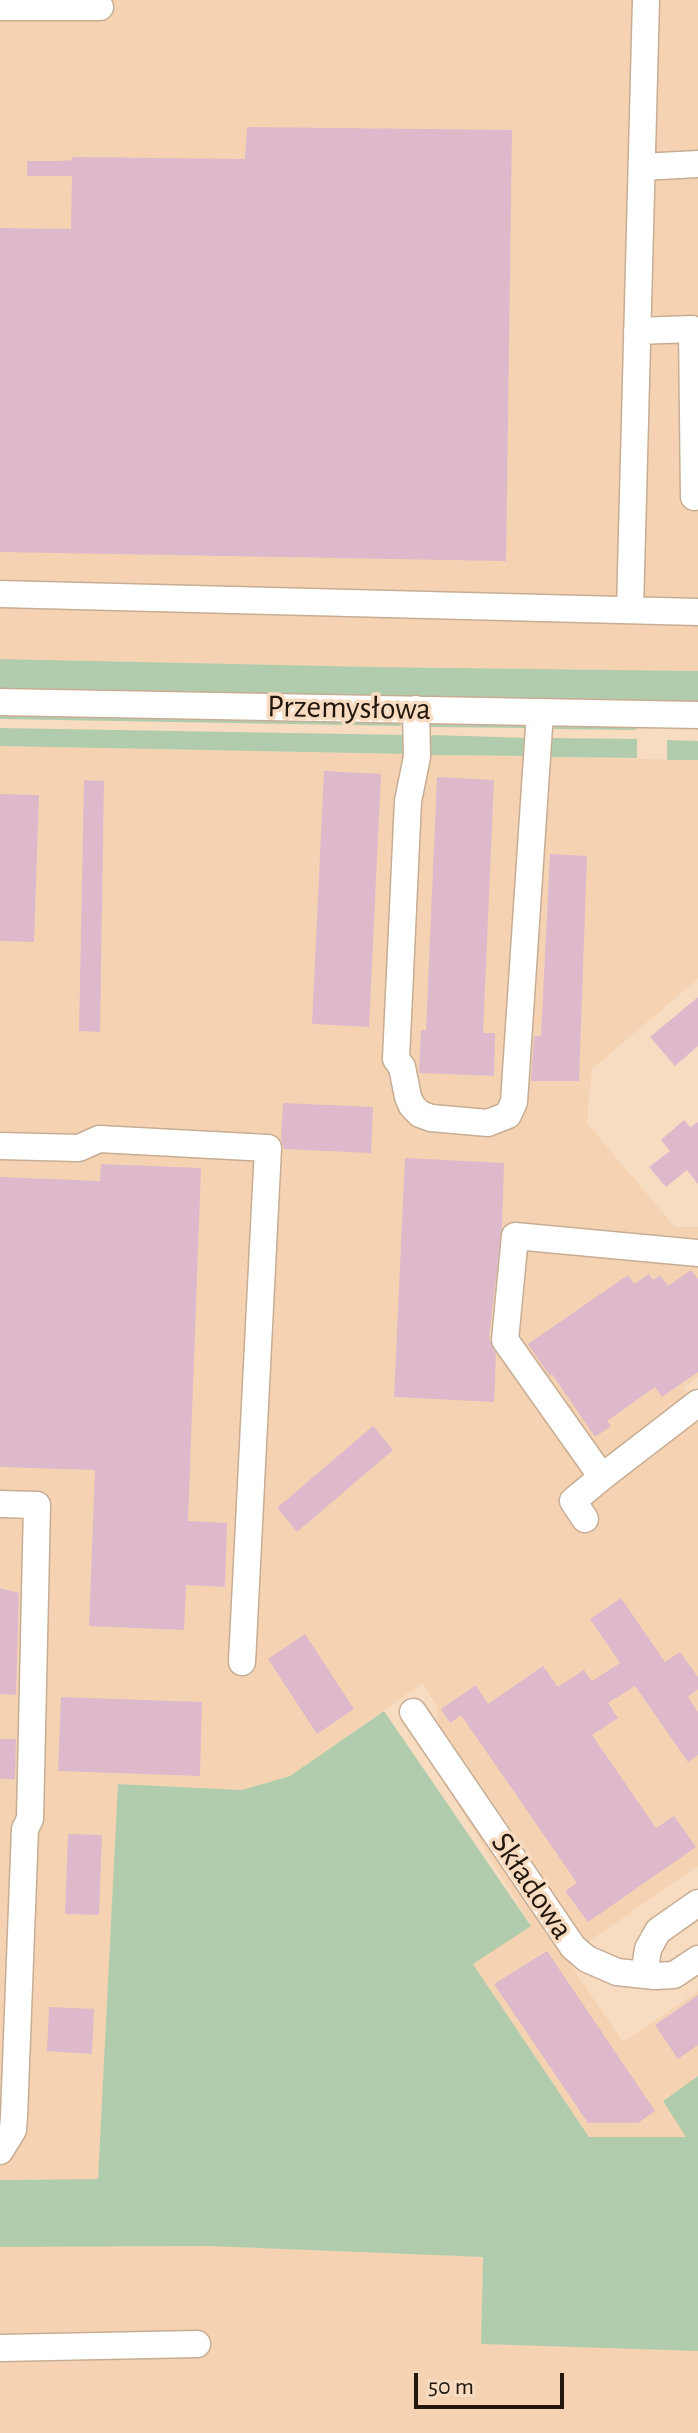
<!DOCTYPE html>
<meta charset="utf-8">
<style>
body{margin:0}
#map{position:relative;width:698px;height:2433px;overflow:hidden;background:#f8dcc1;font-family:"Alegreya Sans",sans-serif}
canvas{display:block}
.scale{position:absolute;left:414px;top:2373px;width:150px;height:36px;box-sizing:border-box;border:4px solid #21170d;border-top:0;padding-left:10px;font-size:24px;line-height:28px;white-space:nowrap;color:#21170d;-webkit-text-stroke:6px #f8dcc1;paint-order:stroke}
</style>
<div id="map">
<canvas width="698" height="2433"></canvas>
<div class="scale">50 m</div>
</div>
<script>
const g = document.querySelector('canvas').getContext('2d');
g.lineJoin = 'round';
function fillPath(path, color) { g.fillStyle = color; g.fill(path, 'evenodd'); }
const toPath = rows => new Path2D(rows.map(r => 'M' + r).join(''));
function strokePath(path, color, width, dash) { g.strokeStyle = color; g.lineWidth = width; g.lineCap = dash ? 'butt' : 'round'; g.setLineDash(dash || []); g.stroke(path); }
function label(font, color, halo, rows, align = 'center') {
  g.font = font + ' "Alegreya Sans",sans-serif'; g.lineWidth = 7; g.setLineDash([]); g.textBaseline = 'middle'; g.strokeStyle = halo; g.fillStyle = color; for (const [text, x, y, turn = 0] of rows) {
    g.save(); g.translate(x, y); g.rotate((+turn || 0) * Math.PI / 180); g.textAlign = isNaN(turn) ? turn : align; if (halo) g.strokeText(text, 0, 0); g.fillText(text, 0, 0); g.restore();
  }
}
const built = toPath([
 [0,0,698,0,698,671,376,667,0,659],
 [0,746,698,760,698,979,592,1069,587,1123,675,1227,698,1227,698,1377,683,1388,698,1405,698,1866,588,1942,436,1719,437,1707,423,1683,290,1776,242,1790,119,1784,98,2179,0,2180],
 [421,1744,623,2042,698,1991,698,2076,663,2101,687,2137,589,2137,473,1964,531,1925],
 [208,2246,483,2257,481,2344,698,2351,698,2433,0,2433,0,2247]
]);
const green = toPath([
 [0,659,376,667,698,671,698,703,0,690],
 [0,713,395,721,402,726,0,719],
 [435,721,521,723,526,728,429,727],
 [557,725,634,726,636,730,553,729],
 [0,728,406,735,406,754,0,746],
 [432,735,529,738,528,756,429,755,429,740],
 [548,738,637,739,637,758,548,757],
 [667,740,698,741,698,760,667,760],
 [384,1711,531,1926,473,1964,589,2137,686,2137,663,2101,698,2076,698,2351,481,2344,483,2257,208,2246,0,2247,0,2180,98,2179,118,1784,242,1790,290,1776]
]);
const building = toPath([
 [247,127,512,130,506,561,0,552,0,228,71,229,72,176,27,176,27,161,59,161,72,160,72,157,245,159],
 [324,771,381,774,369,1027,312,1024],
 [437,777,494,780,483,1033,495,1033,494,1076,420,1073,419,1070,421,1030,426,1030],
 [84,780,104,781,100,1032,79,1031],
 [0,794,39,795,34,942,0,941],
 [550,854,587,856,579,1081,531,1081,534,1036,541,1036],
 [698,997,698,1046,675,1066,650,1037],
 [283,1103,373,1107,371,1153,284,1149,281,1140],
 [684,1120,690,1127,698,1122,698,1184,687,1170,666,1187,649,1167,670,1151,661,1140],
 [405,1158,504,1163,502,1227,489,1338,496,1355,494,1402,394,1397],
 [101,1164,201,1168,188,1521,227,1523,225,1587,186,1585,184,1630,89,1626,95,1470,0,1467,0,1177,100,1181],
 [691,1270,698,1279,698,1372,662,1397,655,1387,607,1421,611,1426,595,1437,552,1374,550,1376,528,1344,628,1275,634,1284,649,1274,653,1280,660,1275,668,1286],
 [373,1426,393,1450,297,1532,277,1508],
 [0,1588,19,1593,16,1695,0,1694],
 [621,1598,665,1662,680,1652,698,1677,698,1689,688,1697,698,1712,698,1755,688,1762,635,1686,608,1703,618,1718,592,1735,656,1828,674,1816,696,1847,588,1922,565,1891,577,1883,461,1715,450,1723,441,1709,476,1685,488,1704,543,1666,558,1687,584,1670,592,1681,620,1663,590,1619],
 [305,1634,354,1709,317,1734,268,1659],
 [61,1697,202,1702,200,1776,58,1771],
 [0,1739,16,1739,15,1779,0,1779],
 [68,1834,102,1835,99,1915,65,1914],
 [547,1951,655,2111,638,2123,588,2123,494,1984],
 [698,1995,698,2045,678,2059,655,2025],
 [49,2007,94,2009,92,2054,47,2051]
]);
const minor = toPath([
 [0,7,100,7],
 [642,167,698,164],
 [637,331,692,329,694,497],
 [0,594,698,612],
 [630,610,646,0],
 [0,702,698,715],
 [416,709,417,757,408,801,396,1059,402,1067,408,1097,412,1106,420,1114,431,1118,488,1123,508,1115,514,1102,540,712],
 [0,1146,79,1148,99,1139,268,1148,242,1662],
 [698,1253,515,1236,505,1340,602,1477,698,1403],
 [0,1504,37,1505,30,1819,25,1829,14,2116,13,2130,0,2151],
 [585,1519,573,1501,602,1477],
 [413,1712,573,1947,587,1959,617,1972,654,1976,674,1975,698,1959],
 [644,1975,648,1949,658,1931,698,1903],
 [0,2348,197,2344]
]);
const streetNames = [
 ["Przemysłowa",349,708,1],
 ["Składowa",532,1886,56]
];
fillPath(built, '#f5d3b2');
fillPath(green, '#b1ccac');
fillPath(building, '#ddb9cb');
strokePath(minor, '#c7ad93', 29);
strokePath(minor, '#fff', 26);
label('32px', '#21170d', '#f8dcc1', streetNames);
</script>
